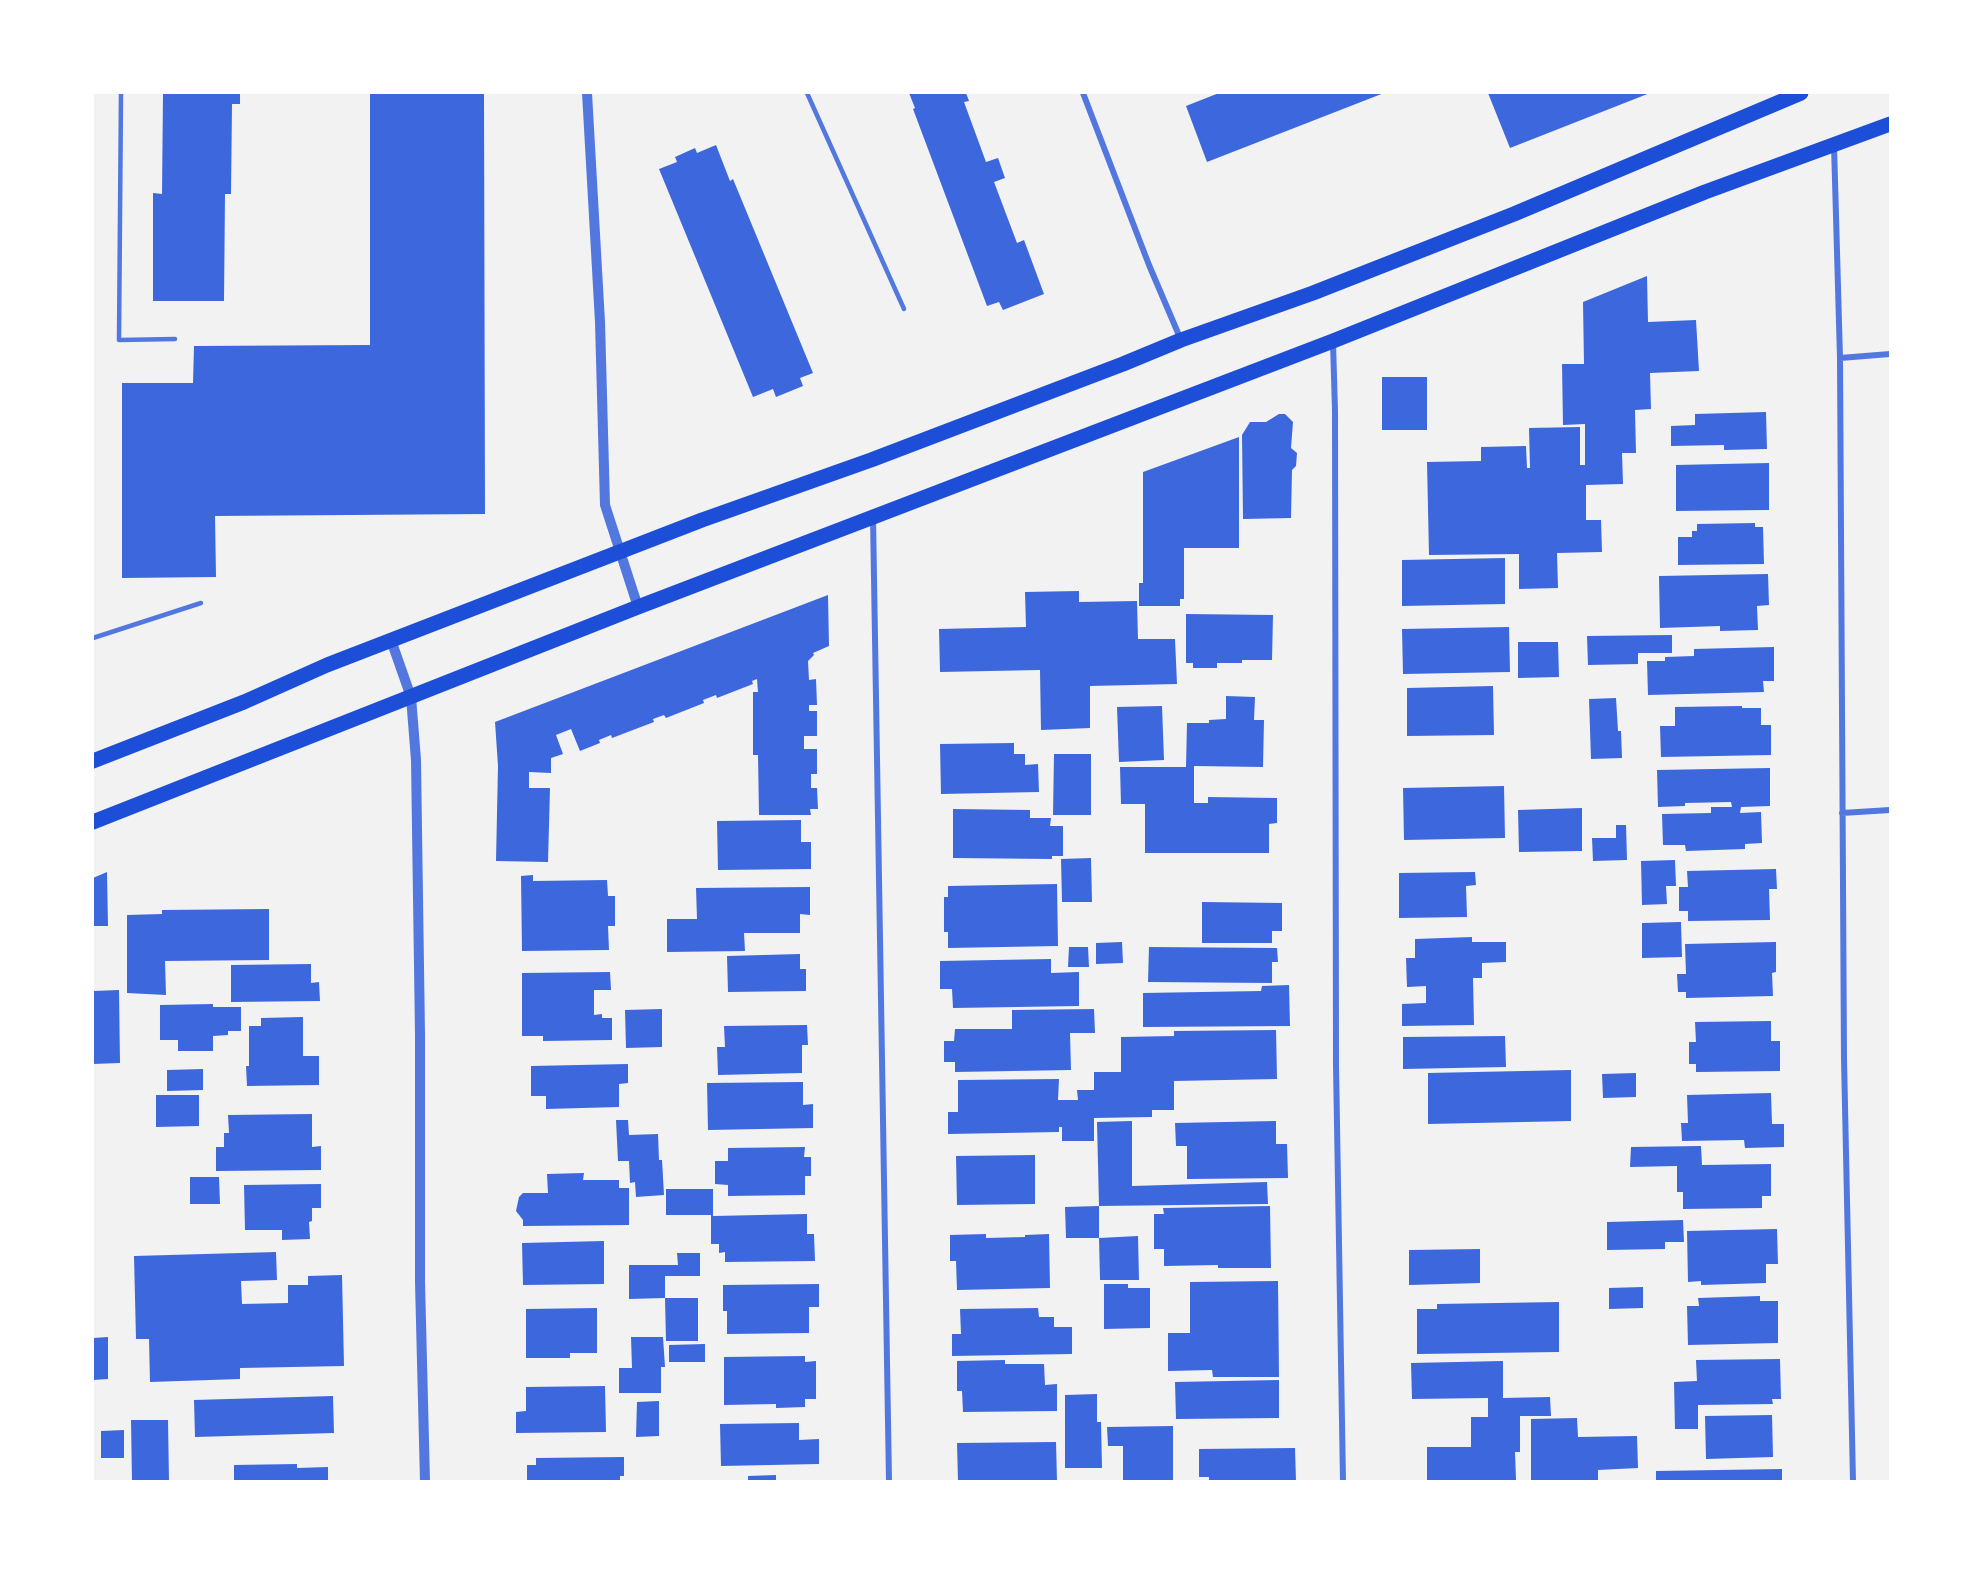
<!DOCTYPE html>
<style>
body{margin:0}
#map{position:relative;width:1983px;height:1574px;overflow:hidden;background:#f2f2f2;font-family:"Fira Sans",sans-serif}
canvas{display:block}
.frame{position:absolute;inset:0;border:94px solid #fff;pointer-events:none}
</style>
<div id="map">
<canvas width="1983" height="1574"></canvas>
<div class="frame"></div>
</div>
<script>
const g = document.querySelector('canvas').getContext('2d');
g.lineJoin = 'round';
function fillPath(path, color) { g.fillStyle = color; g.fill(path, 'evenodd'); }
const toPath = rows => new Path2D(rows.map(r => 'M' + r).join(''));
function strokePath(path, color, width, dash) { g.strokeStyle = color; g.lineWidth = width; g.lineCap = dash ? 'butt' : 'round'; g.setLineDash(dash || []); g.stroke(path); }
const building = toPath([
 [163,93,240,93,240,104,232,104,231,194,225,194,224,301,153,301,153,193,162,194],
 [370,93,484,93,485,514,215,516,216,577,122,578,122,383,193,383,194,346,370,345],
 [909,93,966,93,969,101,964,102,986,162,998,158,1005,178,994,182,1017,243,1024,240,1044,294,1003,310,999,302,987,306,913,109,915,108],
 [1219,93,1384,93,1207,162,1186,106],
 [1488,93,1650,93,1510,148],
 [716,145,730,181,733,179,813,373,800,378,803,386,776,397,773,389,753,397,659,169,677,162,675,157,695,148,697,153],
 [1647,276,1648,322,1696,320,1699,371,1650,373,1651,409,1635,410,1636,453,1622,453,1623,484,1586,485,1586,520,1601,520,1602,552,1557,553,1558,588,1519,589,1519,554,1429,555,1427,462,1481,461,1481,447,1526,446,1527,468,1530,468,1529,428,1580,427,1580,465,1585,465,1585,424,1563,425,1562,364,1584,364,1583,302],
 [1382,377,1427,377,1427,430,1382,430],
 [1766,412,1767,449,1724,450,1724,445,1671,446,1671,426,1695,425,1695,414],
 [1279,414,1285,414,1293,422,1291,448,1297,453,1296,466,1292,470,1291,518,1243,519,1242,435,1250,422,1266,422],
 [1239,437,1239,548,1184,548,1184,599,1180,599,1180,606,1139,606,1139,583,1143,583,1143,472],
 [1769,463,1769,510,1676,511,1676,465],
 [1755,523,1755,527,1763,527,1764,564,1678,565,1678,537,1692,537,1692,531,1697,531,1697,524],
 [1505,558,1505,604,1402,606,1402,560],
 [1768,574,1769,605,1757,606,1758,630,1720,631,1720,626,1660,628,1659,576],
 [1079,591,1079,602,1137,601,1138,639,1175,639,1177,684,1090,686,1090,728,1041,730,1040,670,940,672,939,629,1026,627,1025,592],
 [828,595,829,646,813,653,814,655,808,661,809,680,816,679,817,705,809,705,809,711,817,711,817,736,804,736,804,749,817,749,817,774,811,774,811,788,817,788,818,809,810,809,811,815,759,815,758,755,753,755,753,692,758,692,757,679,752,681,753,684,717,698,716,695,703,700,704,703,666,718,664,715,653,719,654,722,612,738,611,735,599,740,600,743,580,751,571,729,556,735,563,754,551,758,551,773,529,772,529,788,550,788,548,862,496,861,498,766,495,722],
 [1186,614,1273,615,1272,660,1242,660,1242,663,1217,663,1217,668,1193,668,1193,663,1186,663],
 [1509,627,1510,672,1403,674,1402,629],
 [1672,635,1672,653,1638,653,1638,664,1588,665,1587,636],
 [1518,642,1558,642,1559,677,1518,678],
 [1774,647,1774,681,1763,681,1764,692,1648,695,1647,661,1665,661,1665,657,1694,656,1694,649],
 [1493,686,1494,735,1407,736,1407,688],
 [1226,696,1255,697,1254,720,1264,720,1263,767,1194,766,1194,803,1208,803,1208,797,1277,798,1277,823,1269,824,1269,853,1145,853,1145,804,1121,804,1120,767,1186,767,1187,723,1209,723,1209,720,1226,719],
 [1616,698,1618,731,1621,731,1622,758,1591,759,1589,699],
 [1162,706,1164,760,1119,762,1117,707],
 [1742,706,1742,708,1761,708,1761,725,1771,725,1771,755,1661,757,1660,726,1675,726,1675,707],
 [1014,743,1014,754,1025,754,1025,765,1038,764,1039,792,941,794,940,744],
 [1054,754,1091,754,1091,815,1053,815],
 [1770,768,1770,806,1741,807,1740,813,1761,812,1762,843,1745,844,1745,849,1686,851,1685,845,1663,845,1662,814,1711,813,1711,807,1732,807,1731,802,1685,803,1685,806,1658,807,1657,770],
 [1504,786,1505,838,1404,840,1403,788],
 [1582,808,1582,851,1519,852,1518,810],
 [953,809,1030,810,1030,818,1051,818,1050,826,1063,826,1063,856,1052,856,1052,859,953,858],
 [801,820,801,842,811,842,811,869,718,870,717,821],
 [1616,825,1626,825,1627,860,1593,861,1592,838,1616,838],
 [1091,858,1092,902,1062,902,1061,859],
 [1675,860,1676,886,1666,886,1667,904,1642,905,1641,861],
 [1776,869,1777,889,1769,889,1770,920,1688,921,1688,911,1679,911,1679,887,1688,887,1687,871],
 [107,872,108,926,93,926,93,878],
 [1475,872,1476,885,1466,886,1467,917,1399,918,1399,873],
 [533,875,533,881,607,880,608,896,615,896,615,926,608,926,609,950,522,951,521,876],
 [1057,884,1058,946,948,948,948,932,944,932,944,897,948,897,948,886],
 [810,887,810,915,800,914,800,933,744,933,745,951,667,952,667,919,697,919,696,888],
 [1202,902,1282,903,1282,931,1272,931,1272,943,1202,943],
 [269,909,269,960,165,961,166,995,127,993,127,915,162,914,162,910],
 [1681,922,1682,957,1642,958,1642,923],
 [1472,937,1472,942,1506,942,1506,962,1482,963,1482,978,1473,978,1474,1025,1402,1026,1402,1004,1426,1003,1426,986,1407,987,1406,958,1415,958,1415,939],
 [1122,942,1123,963,1096,964,1096,943],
 [1776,942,1776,972,1772,973,1773,996,1686,998,1686,992,1678,992,1677,974,1686,974,1685,944],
 [1069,947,1088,947,1089,967,1068,967],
 [1149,947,1277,948,1278,962,1272,962,1272,983,1148,982],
 [800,954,800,969,806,969,806,991,728,992,727,956],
 [1051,959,1051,973,1079,972,1079,1006,953,1008,952,989,940,989,940,961],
 [311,964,311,983,319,982,320,1001,231,1002,231,965],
 [610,972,611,990,594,990,594,1015,602,1014,602,1018,612,1018,612,1040,543,1041,543,1036,522,1036,522,973],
 [1289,985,1290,1026,1143,1027,1143,993,1261,991,1262,986],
 [119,990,120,1063,93,1064,93,991],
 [213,1004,213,1007,241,1007,241,1031,228,1031,228,1035,213,1036,213,1051,178,1051,178,1040,160,1040,160,1005],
 [662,1009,662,1047,626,1048,625,1010],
 [1094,1009,1095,1033,1070,1033,1071,1070,955,1072,955,1062,944,1062,944,1041,954,1041,955,1029,1012,1029,1012,1010],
 [303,1017,303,1056,319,1056,319,1085,247,1086,246,1066,249,1066,249,1026,261,1026,261,1018],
 [1771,1021,1771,1041,1780,1041,1780,1071,1696,1072,1696,1064,1689,1064,1689,1042,1696,1042,1695,1022],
 [807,1025,808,1045,802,1045,802,1073,718,1075,717,1047,725,1047,724,1026],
 [1276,1030,1277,1079,1174,1081,1174,1110,1152,1110,1152,1117,1094,1118,1094,1141,1062,1141,1062,1127,1059,1127,1059,1132,948,1134,948,1112,958,1112,958,1080,1059,1079,1058,1100,1078,1100,1077,1090,1094,1090,1094,1072,1121,1072,1121,1037,1174,1036,1174,1031],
 [1505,1036,1506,1067,1403,1069,1403,1037],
 [628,1064,628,1083,619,1084,619,1107,546,1109,546,1096,531,1096,531,1066],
 [203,1069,203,1090,167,1091,167,1070],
 [1571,1070,1571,1121,1428,1124,1428,1073],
 [1636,1073,1636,1097,1603,1098,1602,1074],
 [803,1082,803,1105,813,1104,813,1128,708,1130,707,1083],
 [1771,1093,1772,1124,1784,1124,1784,1147,1745,1148,1744,1140,1682,1141,1681,1123,1688,1123,1687,1095],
 [156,1095,199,1095,199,1126,156,1127],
 [312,1114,312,1147,321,1146,321,1170,216,1171,216,1147,224,1147,224,1133,229,1133,228,1115],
 [616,1120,628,1120,629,1135,658,1134,659,1160,662,1160,664,1195,636,1197,635,1182,630,1183,629,1161,618,1161],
 [1132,1121,1132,1186,1267,1182,1268,1204,1099,1206,1099,1238,1138,1236,1139,1280,1100,1280,1099,1238,1066,1238,1065,1207,1099,1206,1097,1122],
 [1276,1121,1276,1144,1287,1144,1288,1178,1187,1179,1187,1146,1176,1146,1175,1123],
 [1701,1146,1702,1165,1771,1164,1771,1196,1762,1196,1762,1208,1683,1209,1683,1192,1677,1192,1677,1166,1630,1167,1631,1147],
 [805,1147,804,1157,811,1157,811,1176,805,1176,805,1195,728,1196,728,1185,715,1184,715,1161,728,1161,728,1148],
 [1035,1155,1035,1204,957,1205,956,1156],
 [584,1173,583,1180,619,1180,619,1188,629,1188,629,1225,523,1226,523,1220,516,1211,519,1197,523,1193,548,1193,547,1174],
 [190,1177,219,1177,220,1204,190,1204],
 [321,1184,321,1208,312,1208,312,1221,309,1222,310,1239,282,1240,282,1230,245,1230,244,1185],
 [666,1189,713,1189,713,1216,807,1214,807,1234,814,1234,815,1261,725,1262,725,1252,719,1253,719,1244,711,1244,711,1215,666,1215],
 [1270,1206,1271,1268,1218,1268,1218,1265,1164,1266,1164,1249,1154,1249,1154,1214,1164,1214,1163,1208],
 [1683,1220,1684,1242,1665,1242,1665,1249,1607,1250,1607,1222],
 [1777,1229,1778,1264,1766,1264,1766,1283,1701,1285,1701,1281,1688,1282,1687,1231],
 [986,1234,986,1238,1025,1237,1025,1235,1049,1234,1050,1288,957,1290,956,1261,950,1261,950,1235],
 [604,1241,604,1284,523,1285,522,1243],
 [1480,1249,1480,1283,1409,1285,1409,1250],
 [276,1252,277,1280,241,1281,242,1304,288,1303,288,1285,308,1285,308,1276,342,1275,344,1366,240,1368,240,1379,150,1382,149,1339,136,1339,134,1256],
 [677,1253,700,1253,700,1276,665,1276,665,1298,629,1299,629,1265,678,1265],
 [1278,1281,1279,1377,1213,1377,1212,1370,1168,1371,1168,1333,1190,1333,1190,1282],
 [819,1284,819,1307,809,1307,809,1333,727,1334,727,1311,723,1311,723,1285],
 [1104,1284,1128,1284,1128,1288,1150,1288,1150,1328,1104,1329],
 [1643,1287,1643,1308,1609,1309,1609,1288],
 [1760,1296,1760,1301,1778,1301,1778,1343,1688,1345,1687,1306,1699,1306,1698,1298],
 [665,1298,698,1298,698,1341,666,1341],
 [1559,1302,1559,1352,1417,1354,1417,1309,1437,1309,1437,1304],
 [597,1308,597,1353,570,1353,570,1358,526,1358,526,1309],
 [1038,1308,1039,1317,1054,1317,1054,1327,1072,1327,1072,1354,952,1356,952,1334,961,1334,960,1309],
 [108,1337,108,1379,93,1380,93,1338],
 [631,1337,663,1337,665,1367,661,1367,661,1393,619,1393,619,1368,632,1368],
 [705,1344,705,1362,669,1362,669,1345],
 [805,1356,805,1362,816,1361,816,1399,805,1399,805,1407,776,1408,776,1404,724,1405,724,1357],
 [1780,1359,1781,1399,1772,1399,1773,1404,1698,1405,1698,1429,1675,1429,1674,1382,1697,1381,1696,1360],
 [1005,1360,1005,1364,1044,1364,1045,1385,1057,1384,1057,1411,963,1412,962,1391,957,1391,957,1361],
 [1503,1361,1503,1398,1550,1397,1551,1416,1520,1416,1520,1452,1515,1452,1516,1480,1427,1481,1427,1447,1471,1447,1471,1417,1488,1417,1488,1398,1412,1399,1411,1363],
 [1279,1380,1279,1418,1176,1419,1175,1382],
 [605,1386,606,1432,516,1433,516,1412,526,1411,526,1387],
 [1097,1394,1097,1422,1101,1422,1102,1468,1065,1468,1065,1395],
 [333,1396,334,1433,195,1437,194,1400],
 [659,1401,659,1436,636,1437,637,1402],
 [1772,1415,1773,1457,1706,1459,1705,1416],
 [1577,1418,1578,1437,1637,1436,1638,1468,1598,1470,1598,1481,1531,1481,1531,1419],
 [131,1420,168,1420,169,1481,132,1481],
 [799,1423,799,1440,819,1439,819,1464,721,1466,720,1424],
 [1173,1426,1173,1481,1123,1481,1123,1446,1108,1446,1107,1427],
 [124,1430,124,1458,101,1458,101,1431],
 [1056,1442,1057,1481,958,1481,957,1443],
 [1295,1448,1296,1481,1209,1481,1209,1477,1199,1477,1199,1449],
 [624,1457,624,1476,620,1476,620,1481,527,1481,527,1465,536,1465,536,1458],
 [297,1464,297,1468,328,1467,328,1481,234,1481,234,1465],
 [1782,1469,1782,1481,1656,1481,1656,1471],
 [776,1475,776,1481,748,1481,748,1476]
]);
const service = toPath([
 [121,93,119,340,175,339],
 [807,93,904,309],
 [93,638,201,603]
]);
const minor = toPath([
 [1083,93,1149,265,1181,340],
 [1834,145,1840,358,1844,1059,1853,1481],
 [1333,342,1335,411,1336,1065,1343,1481],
 [1840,358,1890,354],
 [873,517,889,1481],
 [1842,813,1890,810]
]);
const tertiary = toPath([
 [587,93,600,322,605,505,638,607],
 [391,640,411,697,416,760,420,1035,420,1282,425,1481]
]);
const primary = toPath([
 [93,761,244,702,327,665,702,520,871,460,1123,364,1181,340,1313,293,1514,214,1801,93],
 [93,822,638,607,1333,341,1705,192,1890,124]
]);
fillPath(building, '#3d67dc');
strokePath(service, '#5277de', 4.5);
strokePath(minor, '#5277de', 6);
strokePath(tertiary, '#5277de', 10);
strokePath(primary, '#1d4ed8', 15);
</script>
